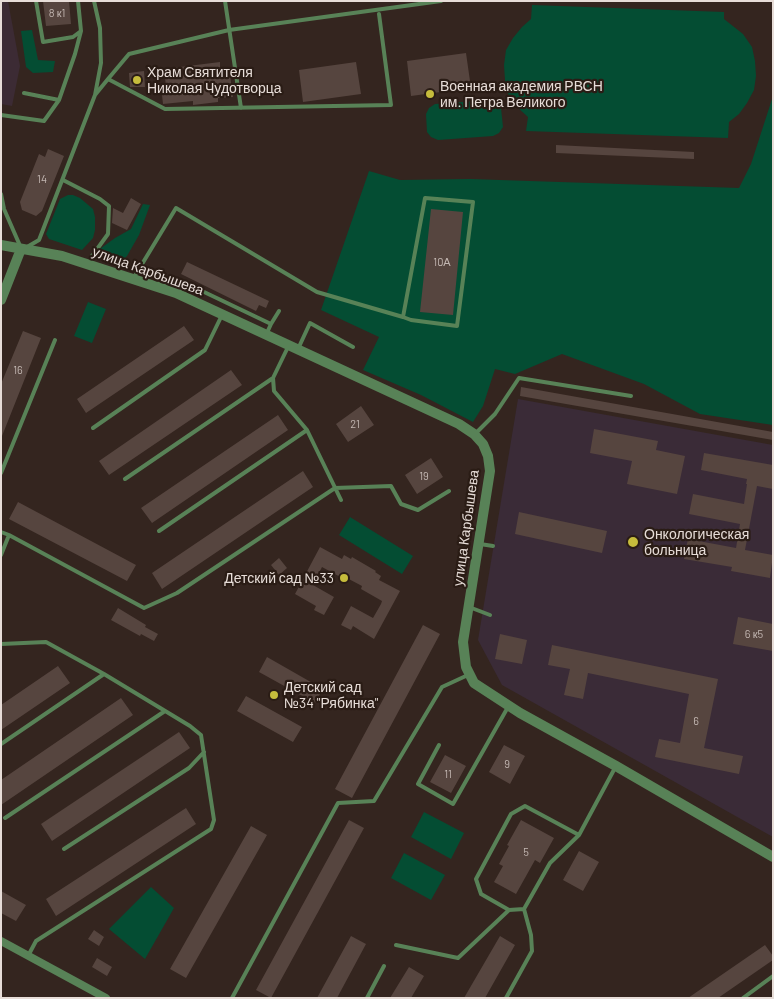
<!DOCTYPE html>
<meta charset="utf-8">
<style>
body{margin:0}
#map{position:relative;width:774px;height:999px;overflow:hidden;background:#34251f;font-family:Barlow,sans-serif}
canvas{display:block}
.frame{position:absolute;inset:0;border:2px solid #e7ddd8;pointer-events:none}
</style>
<div id="map">
<canvas width="774" height="999"></canvas>
<div class="frame"></div>
</div>
<script>
const g = document.querySelector('canvas').getContext('2d');
g.lineJoin = 'round';
function fillPath(path, color) { g.fillStyle = color; g.fill(path, 'evenodd'); }
const toPath = rows => new Path2D(rows.map(r => 'M' + r).join(''));
function strokePath(path, color, width, dash) { g.strokeStyle = color; g.lineWidth = width; g.lineCap = dash ? 'butt' : 'round'; g.setLineDash(dash || []); g.stroke(path); }
function label(font, color, halo, rows, align = 'center') {
  g.font = font + ' Barlow,sans-serif'; g.lineWidth = 4.5; g.setLineDash([]); g.textBaseline = 'middle'; g.strokeStyle = halo; g.fillStyle = color; for (const [text, x, y, turn = 0] of rows) {
    g.save(); g.translate(x, y); g.rotate((+turn || 0) * Math.PI / 180); g.textAlign = isNaN(turn) ? turn : align; if (halo) g.strokeText(text, 0, 0); g.fillText(text, 0, 0); g.restore();
  }
}
const industrial = toPath([
 [1,1,8,1,20,66,12,106,1,104]
]);
const medical = toPath([
 [518,399,773,445,773,837,502,685,478,640]
]);
const green = toPath([
 [532,5,724,12,724,19,743,34,752,47,755,61,756,76,754,90,747,103,739,114,729,122,728,138,526,131,528,117,517,107,508,94,505,80,504,65,506,50,513,38,522,27,531,19],
 [32,30,38,60,55,61,53,72,33,73,26,67,21,31],
 [773,96,773,425,700,414,644,384,562,354,515,374,495,369,483,406,473,422,421,395,363,370,379,337,321,310,369,171,400,180,470,179,739,188,751,164],
 [491,100,497,103,501,108,503,127,499,133,493,136,438,140,431,137,427,132,426,114,429,108,435,104],
 [68,195,73,195,80,198,93,209,95,217,95,230,93,238,82,250,49,239,46,234,60,199],
 [143,204,150,205,139,235,127,256,122,261,102,257,97,251,115,238,131,229],
 [88,302,106,309,92,343,74,336],
 [350,517,413,556,402,574,339,535],
 [424,812,464,833,451,859,411,837],
 [404,853,445,875,431,900,391,878],
 [151,887,174,908,145,959,109,929]
]);
const building = toPath([
 [43,1,69,1,71,24,46,26],
 [466,53,471,88,411,96,407,61],
 [220,62,220,68,229,67,233,97,218,98,218,102,193,105,193,101,163,104,161,86,166,86,164,69],
 [356,62,361,94,303,102,299,70],
 [144,71,145,87,130,87,129,73],
 [556,145,694,152,694,159,556,153],
 [48,149,64,156,42,211,36,216,22,210,20,202,39,154,45,157],
 [131,198,141,204,127,230,112,223,113,208,123,213],
 [431,209,463,212,453,315,420,312],
 [187,262,269,301,266,308,259,305,256,311,181,274],
 [184,326,194,340,86,413,77,399],
 [23,331,41,338,2,436,1,384],
 [231,370,242,385,109,475,99,461],
 [521,387,773,432,773,440,520,396],
 [361,406,374,425,348,442,336,424],
 [278,415,288,430,152,523,141,508],
 [594,429,658,441,656,450,685,456,677,494,627,484,632,461,590,453],
 [704,453,773,465,773,489,757,486,745,550,773,555,770,578,731,571,732,567,684,559,688,539,736,548,740,524,689,514,693,494,744,504,747,484,746,484,747,479,701,470],
 [431,458,443,477,417,494,405,475],
 [303,471,313,487,162,589,152,573],
 [18,502,136,565,127,581,9,519],
 [519,512,607,531,602,553,515,534],
 [320,547,342,559,344,555,351,559,352,557,376,571,375,572,381,576,379,580,400,591,374,639,353,626,351,630,341,625,351,606,373,618,381,604,382,601,361,589,362,586,345,577,344,579,322,567,313,585,334,597,324,615,314,610,316,606,295,594],
 [279,558,287,568,279,575,271,565],
 [118,608,146,625,145,627,158,634,154,641,141,634,140,636,111,620],
 [738,617,773,624,773,651,733,644],
 [423,625,440,634,352,798,335,789],
 [500,634,527,640,522,664,495,659],
 [552,645,718,679,704,748,743,756,739,774,655,757,659,739,680,743,689,694,588,673,583,699,564,695,570,669,548,665],
 [267,657,323,689,315,703,259,672],
 [58,666,70,683,1,730,1,705],
 [246,696,302,727,293,742,237,711],
 [121,698,133,715,1,805,1,780],
 [179,732,190,748,52,841,41,824],
 [504,745,525,756,510,784,489,772],
 [445,755,466,766,451,793,430,782],
 [186,808,196,824,56,916,46,899],
 [349,820,364,828,271,998,256,990],
 [521,820,554,838,540,863,535,860,516,894,494,882,503,866,499,864,509,846,507,845],
 [251,826,267,835,186,978,170,969],
 [579,851,599,862,583,891,563,880],
 [1,891,26,905,16,921,1,913],
 [94,930,104,937,99,946,88,939],
 [351,936,366,944,337,998,317,998],
 [500,936,515,945,485,998,464,998],
 [765,945,773,956,773,960,718,998,688,998],
 [97,958,112,967,107,976,92,967],
 [409,967,424,976,411,998,390,998]
]);
const service = toPath([
 [36,1,43,42,73,37,81,31],
 [225,1,241,108],
 [108,79,129,54,229,30,441,1],
 [24,93,59,100],
 [95,95,108,79,165,109,391,105,379,14],
 [1,115,44,121,59,100,75,54,81,31,78,1],
 [63,180,100,199,109,206,108,234,92,256,90,263],
 [1,194,4,209,21,248],
 [27,247,39,240,95,95,101,63,100,28,94,1],
 [133,279,176,208,317,292,403,317,411,320,457,326,473,202,425,198,403,317],
 [158,284,179,280,271,324,266,335],
 [271,324,279,311],
 [298,349,310,323,353,347],
 [273,378,274,391,307,430,341,500],
 [93,428,205,350,222,315],
 [476,433,495,414,519,378,631,396],
 [1,473,55,340],
 [125,479,273,378,288,347],
 [159,531,307,430],
 [1,532,9,535,1,555],
 [9,535,144,608,177,593,335,488,391,486,401,504,418,510,449,491],
 [480,544,493,546],
 [469,607,490,615],
 [1,644,46,642,104,674,190,726,201,735,214,820,211,829,36,941,28,956],
 [1,744,104,674],
 [439,745,418,784,453,804,508,707],
 [5,818,165,711],
 [64,849,189,768,204,752],
 [524,909,550,863,579,835,616,766],
 [396,945,458,958,509,910],
 [232,998,338,803,374,801,442,687,468,675],
 [367,998,384,966],
 [506,998,532,951,531,935,524,909,509,910,481,894,476,879,511,814,525,806,579,835],
 [743,998,773,976]
]);
const minor = toPath([
 [1,941,106,998]
]);
const tertiary = toPath([
 [1,245,62,256,176,293,459,424,474,434,483,444,488,456,490,471,463,642,466,667,474,683,520,713,616,766,773,857],
 [1,300,21,249]
]);
const markers = [
 [137,80,5,"#c6bc3c"],
 [430,94,5,"#c6bc3c"],
 [633,542,6,"#c6bc3c"],
 [344,578,5,"#c6bc3c"],
 [274,695,5,"#c6bc3c"]
];
const numberNames = [
 ["8 к1",57,13],
 ["14",42,179],
 ["10А",442,262],
 ["16",18,370],
 ["21",355,424],
 ["19",424,476],
 ["6 к5",754,634],
 ["6",696,721],
 ["9",507,764],
 ["11",448,774],
 ["5",526,852]
];
const poiNames = [
 ["Храм Святителя",147,72],
 ["Николая Чудотворца",147,88],
 ["Военная академия РВСН",440,86],
 ["им. Петра Великого",440,102],
 ["Онкологическая",644,534],
 ["больница",644,550],
 ["Детский сад №33",334,578,"right"],
 ["Детский сад",284,687],
 ["№34 \"Рябинка\"",284,703]
];
const streetNames = [
 ["улица Карбышева",148,271,20],
 ["улица Карбышева",466,528,-82]
];
fillPath(industrial, '#3c2b34');
fillPath(medical, '#3a2b37');
fillPath(green, '#044d33');
fillPath(building, '#56453f');
strokePath(service, '#588257', 4);
strokePath(minor, '#588257', 8);
strokePath(tertiary, '#588257', 10);
for (const [x, y, r, color] of markers) { const dot = new Path2D(); dot.arc(x, y, r, 0, 2 * Math.PI); g.fillStyle = color; g.fill(dot); strokePath(dot, '#2a1c15', 2); }
label('11px', '#c3b7b2', null, numberNames);
label('14px', '#e7ddd8', '#2a1c15', poiNames, 'left');
label('14px', '#e7ddd8', '#2a1c15', streetNames);
</script>
